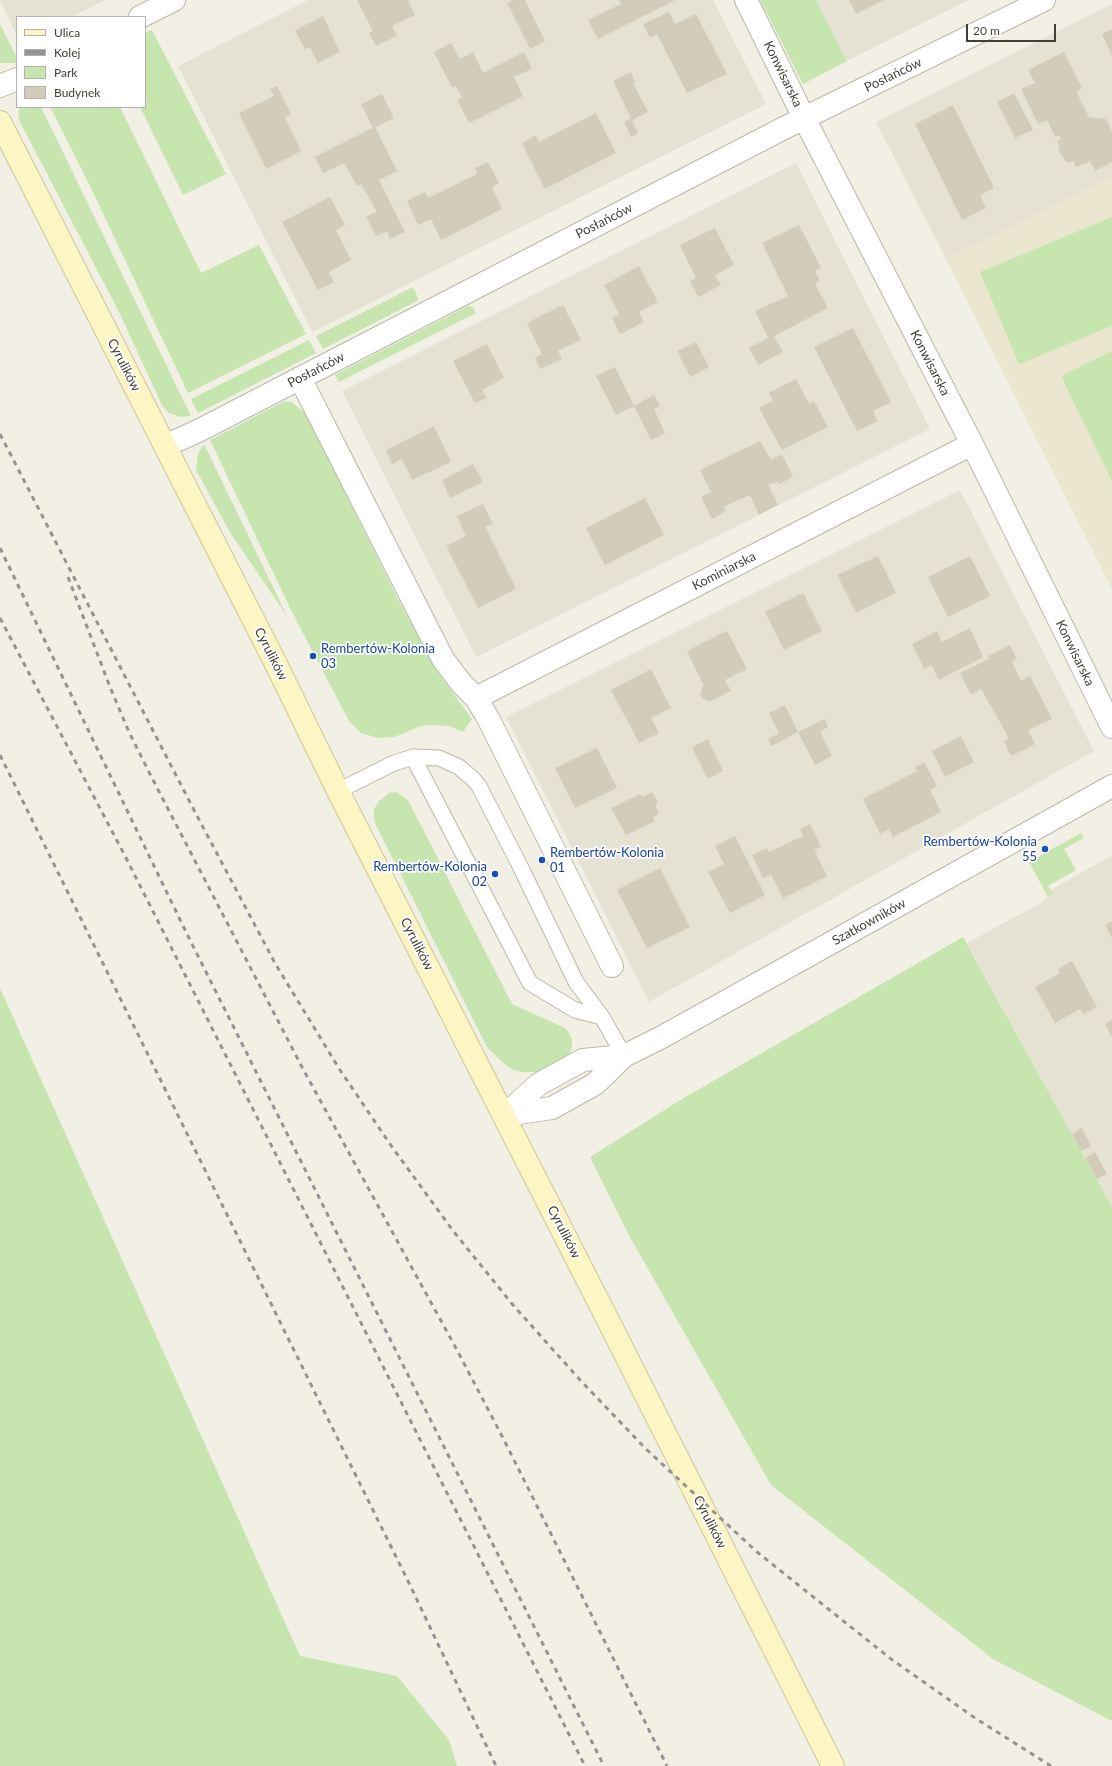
<!DOCTYPE html>
<meta charset="utf-8">
<style>
body{margin:0}
#map{position:relative;width:1112px;height:1766px;overflow:hidden;background:#f2efe5;font-family:Lato,sans-serif}
canvas{display:block}
.legend{position:absolute;left:16px;top:16px;width:130px;height:92px;box-sizing:border-box;background:#fff;border:1px solid #b4b2ae;margin:0;padding:5px 7px;list-style:none;font-size:12px;color:#433f35}
.legend li{display:flex;align-items:center;gap:8px;height:20px}
.legend b{width:20px;border:1px solid #b4b2ae}
.scale{position:absolute;left:966px;top:24px;width:90px;height:18px;box-sizing:border-box;border:2px solid #433f35;border-top:0;padding-left:5px;font-size:12px;line-height:14px;white-space:nowrap;color:#433f35;-webkit-text-stroke:3px #fff;paint-order:stroke}
</style>
<div id="map">
<canvas width="1112" height="1766"></canvas>
<ul class="legend">
<li><b style="height:5px;background:#fcf5c4"></b>Ulica</li>
<li><b style="height:5px;background:#949494"></b>Kolej</li>
<li><b style="height:11px;background:#c6e5af"></b>Park</li>
<li><b style="height:11px;background:#d3ccbb"></b>Budynek</li>
</ul>
<div class="scale">20 m</div>
</div>
<script>
const g = document.querySelector('canvas').getContext('2d');
g.lineJoin = 'round';
function fillPath(path, color) { g.fillStyle = color; g.fill(path, 'evenodd'); }
const toPath = rows => new Path2D(rows.map(r => 'M' + r).join(''));
function strokePath(path, color, width, dash) { g.strokeStyle = color; g.lineWidth = width; g.lineCap = dash ? 'butt' : 'round'; g.setLineDash(dash || []); g.stroke(path); }
function label(font, color, halo, rows, align = 'center') {
  g.font = font + ' Lato,sans-serif'; g.lineWidth = 3.5; g.setLineDash([]); g.textBaseline = 'middle'; g.strokeStyle = halo; g.fillStyle = color; for (const [text, x, y, turn = 0] of rows) {
    g.save(); g.translate(x, y); g.rotate((+turn || 0) * Math.PI / 180); g.textAlign = isNaN(turn) ? turn : align; if (halo) g.strokeText(text, 0, 0); g.fillText(text, 0, 0); g.restore();
  }
}
const residential = toPath([
 [0,0,106,0,72,17,17,17,17,36],
 [308,0,713,0,766,104,312,332,178,66],
 [816,0,969,0,847,61],
 [1112,4,1112,177,946,259,876,122],
 [796,163,930,429,476,657,342,391],
 [960,490,1094,751,649,1002,506,717],
 [1112,856,1112,1207,967,943,1041,903,1052,894,1050,890]
]);
const education = toPath([
 [1112,177,1112,589,946,259]
]);
const green = toPath([
 [760,0,816,0,847,61,803,84],
 [0,24,17,58,17,63,0,63],
 [152,30,226,174,183,195,140,107,145,107,145,33],
 [20,107,41,107,191,416,180,417,169,413,163,407,119,312,19,120,18,112],
 [50,107,120,107,201,273,259,245,306,334,188,393,89,184],
 [1112,217,1112,326,1019,364,980,272],
 [413,287,418,298,417,301,323,349,316,336],
 [468,306,473,308,476,313,339,382,335,375],
 [309,340,316,353,198,413,191,399],
 [1112,351,1112,481,1061,376],
 [285,401,293,403,305,413,398,599,436,670,472,719,463,732,449,726,431,725,421,726,394,737,378,738,361,733,349,721,292,612,210,440],
 [204,444,287,616,231,534,196,470,198,454],
 [396,792,408,800,512,1004,565,1028,569,1033,572,1040,572,1047,569,1054,560,1061,537,1072,521,1072,512,1069,503,1063,487,1047,376,825,374,819,374,809,379,801,389,793],
 [1081,833,1084,838,1064,849,1076,870,1048,886,1053,894,1048,897,1029,862],
 [963,937,1112,1207,1112,1721,993,1659,771,1485,631,1239,590,1157,682,1099],
 [0,988,300,1656,397,1676,449,1740,457,1766,0,1766]
]);
const building = toPath([
 [357,0,408,0,415,15,392,26,397,36,376,46,369,33,373,31],
 [513,0,525,0,545,41,530,49,507,3],
 [619,0,675,0,598,39,588,20,621,4],
 [849,0,884,0,856,14],
 [669,12,675,24,696,14,727,74,687,93,657,34,650,38,643,24],
 [323,16,340,52,318,63,310,47,305,49,295,30],
 [1112,29,1112,56,1102,34],
 [451,43,460,59,473,52,483,73,524,52,532,69,514,77,523,96,469,123,457,100,462,98,456,86,452,88,434,52],
 [1064,52,1082,88,1076,91,1089,117,1106,119,1112,131,1112,162,1095,171,1090,161,1076,167,1073,161,1067,163,1058,150,1060,147,1057,141,1061,139,1059,135,1055,137,1047,120,1038,124,1021,89,1035,83,1028,70],
 [631,72,635,82,633,83,648,112,632,120,638,133,631,137,624,122,631,118,613,81],
 [277,86,291,114,285,118,301,151,266,169,239,113,274,96,270,89],
 [1014,93,1033,130,1015,138,997,102],
 [382,94,394,118,375,127,397,171,379,180,405,232,390,239,387,231,376,236,366,217,377,212,361,184,357,186,344,163,323,173,315,157,373,128,361,104],
 [953,105,994,188,980,195,986,208,962,220,915,124],
 [596,113,616,153,545,189,522,143,536,135,539,142],
 [488,162,499,183,492,187,502,209,441,240,431,219,418,225,407,201,425,192,428,198,477,174,475,168],
 [330,197,345,225,336,230,351,260,329,272,334,282,318,290,282,222],
 [799,225,821,268,815,271,820,281,815,284,828,308,774,336,783,352,758,365,749,348,768,338,755,311,788,296,762,243],
 [715,228,734,265,715,275,721,285,698,297,690,281,696,278,680,245],
 [639,266,658,302,639,312,644,322,620,334,612,318,619,314,604,285],
 [563,305,581,340,558,351,562,359,540,369,535,358,542,354,527,323],
 [853,328,891,402,873,411,878,421,857,431,814,347],
 [696,342,709,367,690,377,677,351],
 [487,344,504,378,482,390,487,398,475,403,453,361],
 [615,367,634,406,616,415,596,376],
 [796,379,809,404,814,401,828,427,782,450,759,408,773,400,769,393],
 [654,395,660,406,654,409,665,433,651,440,634,406],
 [434,426,451,462,412,480,402,459,392,464,386,450],
 [760,441,771,460,782,454,793,477,779,484,777,482,768,485,778,505,759,515,750,495,723,507,726,511,712,519,701,497,711,492,700,470],
 [473,464,483,482,450,498,442,480],
 [645,498,664,535,605,565,586,528],
 [483,504,493,524,485,527,516,589,478,608,446,546,466,536,457,516],
 [878,556,896,593,856,613,837,575],
 [970,556,990,596,948,617,928,577],
 [803,593,822,631,784,650,765,612],
 [970,628,983,657,939,680,931,665,924,669,912,644,937,631,942,642],
 [727,631,747,669,725,680,731,691,709,702,707,700,703,699,700,695,702,690,701,688,704,686,687,651],
 [1010,645,1017,659,1012,662,1021,681,1030,676,1052,719,1028,730,1035,744,1011,756,1004,741,1009,738,981,689,971,695,960,673,989,659,988,656],
 [651,669,671,708,651,718,659,733,639,743,611,690],
 [785,705,798,732,825,719,828,727,820,731,832,756,815,765,798,732,772,746,768,739,779,733,769,713],
 [961,736,974,762,945,777,932,751],
 [708,739,723,771,708,779,692,747],
 [597,748,617,788,575,808,555,768],
 [924,762,937,786,930,790,941,812,893,837,889,829,880,834,863,799,917,771,915,767],
 [652,792,658,803,655,805,659,814,653,817,655,821,626,835,611,808,640,794,642,797],
 [810,824,821,847,814,850,827,876,783,898,771,875,763,878,752,855,767,848,769,852,803,836,800,829],
 [735,836,765,895,730,913,708,872,724,864,715,846],
 [660,868,690,927,647,948,617,890],
 [1112,921,1112,938,1105,925],
 [1072,961,1097,1007,1083,1014,1080,1009,1055,1023,1035,987,1060,973,1058,969],
 [1112,1020,1112,1037,1105,1024],
 [1082,1128,1091,1146,1081,1151,1072,1134],
 [1095,1152,1107,1174,1097,1179,1085,1158]
]);
const service = toPath([
 [413,757,530,983,575,1010,602,1017],
 [338,791,394,763,413,757,439,758,459,767,474,780,479,786,521,868,576,982,602,1017,624,1056]
]);
const minor = toPath([
 [746,0,804,118,972,444,1112,727],
 [140,17,174,0],
 [0,86,17,79],
 [300,378,443,659,461,683,476,698,489,720,612,966],
 [165,446,200,430,786,127,1044,0],
 [476,698,972,444],
 [505,1115,552,1108,595,1084,624,1056,662,1037,820,949,1112,786],
 [505,1115,539,1084,583,1060,624,1056]
]);
const secondary = toPath([
 [0,122,277,666,338,791,615,1334,833,1766]
]);
const rail = toPath([
 [0,434,195,812,276,965,340,1070,392,1147,454,1232,513,1305,581,1381,646,1449,757,1552,891,1659,975,1718,1051,1766],
 [0,548,187,934,604,1766],
 [68,577,110,687,129,732,152,778,303,1069,457,1350,503,1438,667,1766],
 [0,618,124,854,585,1766],
 [0,755,408,1581,496,1766]
]);
const markers = [
 [313,656,4,"#1a4fb4"],
 [1045,849,4,"#1a4fb4"],
 [542,860,4,"#1a4fb4"],
 [495,874,4,"#1a4fb4"]
];
const streetNames = [
 ["Konwisarska",783,74,64],
 ["Posłańców",893,75,-26],
 ["Posłańców",604,221,-27],
 ["Konwisarska",930,363,63],
 ["Cyrulików",124,365,63],
 ["Posłańców",316,370,-27],
 ["Kominiarska",724,571,-27],
 ["Konwisarska",1075,653,64],
 ["Cyrulików",271,654,63],
 ["Szatkowników",869,922,-29],
 ["Cyrulików",417,944,63],
 ["Cyrulików",564,1232,63],
 ["Cyrulików",710,1522,63]
];
const transitNames = [
 ["Rembertów-Kolonia",321,649],
 ["03",321,664],
 ["Rembertów-Kolonia",1037,842,"right"],
 ["55",1037,857,"right"],
 ["Rembertów-Kolonia",550,853],
 ["01",550,868],
 ["Rembertów-Kolonia",487,867,"right"],
 ["02",487,882,"right"]
];
fillPath(residential, '#e5e2d3');
fillPath(education, '#eae6cf');
fillPath(green, '#c6e5af');
fillPath(building, '#d3ccbb');
strokePath(service, '#bcb8a8', 17);
strokePath(minor, '#bcb8a8', 24);
strokePath(secondary, '#d0c796', 24);
strokePath(service, '#fff', 15);
strokePath(minor, '#fff', 22);
strokePath(secondary, '#fcf5c4', 22);
strokePath(rail, '#949494', 3, [5, 5]);
for (const [x, y, r, color] of markers) { const dot = new Path2D(); dot.arc(x, y, r, 0, 2 * Math.PI); g.fillStyle = color; g.fill(dot); strokePath(dot, '#fff', 1.5); }
label('13px', '#433f35', '#fff', streetNames);
label('13px', '#164399', '#fff', transitNames, 'left');
</script>
